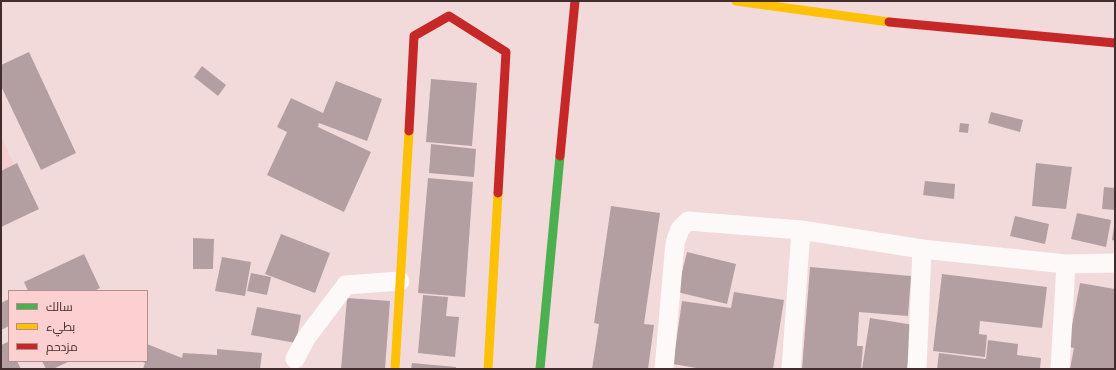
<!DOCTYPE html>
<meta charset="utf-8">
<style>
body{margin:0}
#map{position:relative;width:1116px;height:370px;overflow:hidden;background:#f2dada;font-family:Georgia,Cairo,serif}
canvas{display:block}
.frame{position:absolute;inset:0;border:2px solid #422c2d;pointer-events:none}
.legend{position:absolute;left:8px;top:290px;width:140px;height:72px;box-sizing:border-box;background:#fccfd0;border:1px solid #b28e8f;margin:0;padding:5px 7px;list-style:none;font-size:12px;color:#422c2d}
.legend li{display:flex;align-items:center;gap:8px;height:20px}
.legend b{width:20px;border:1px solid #b28e8f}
</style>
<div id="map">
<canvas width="1116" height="370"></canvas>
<div class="frame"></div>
<ul class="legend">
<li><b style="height:5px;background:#4caf50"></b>سالك</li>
<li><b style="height:5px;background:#ffc107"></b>بطيء</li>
<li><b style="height:5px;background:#c62828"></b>مزدحم</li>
</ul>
</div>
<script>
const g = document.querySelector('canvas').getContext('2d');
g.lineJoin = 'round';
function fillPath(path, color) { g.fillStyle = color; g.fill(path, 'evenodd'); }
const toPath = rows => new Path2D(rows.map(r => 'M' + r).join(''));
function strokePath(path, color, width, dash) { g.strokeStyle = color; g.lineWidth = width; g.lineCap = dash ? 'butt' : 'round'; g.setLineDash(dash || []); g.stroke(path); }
const built = toPath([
 [1,136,16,169,1,175]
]);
const building = toPath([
 [29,52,76,153,41,170,1,86,1,65],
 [202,66,226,85,218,96,194,77],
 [431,79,477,83,472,146,426,142],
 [336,81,382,99,367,141,319,123,318,127,371,152,344,212,267,175,287,132,277,127,291,98,323,113],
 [991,112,1023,120,1020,132,988,123],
 [960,123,969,124,968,133,959,132],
 [431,144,476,149,474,177,429,173],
 [17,163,39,209,1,227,1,171],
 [1036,163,1072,167,1066,209,1032,206],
 [428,178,473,182,465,297,418,293],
 [925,181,955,184,954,199,923,195],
 [1104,187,1115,188,1115,210,1102,209],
 [611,206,660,213,644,324,654,325,648,369,592,369,599,324,594,323],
 [1077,213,1111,220,1106,247,1071,239],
 [1015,216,1049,224,1045,244,1010,236],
 [1114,226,1115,226,1115,241,1112,240],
 [281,234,330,253,315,293,265,274],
 [193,238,214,239,213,269,193,269],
 [687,252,736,264,727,304,677,292],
 [84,254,100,288,94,291,28,291,24,282],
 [222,257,251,262,245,296,215,291],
 [810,267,911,276,908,316,859,312,857,346,863,346,861,369,802,369],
 [251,273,271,277,267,295,247,291],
 [942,274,1047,287,1042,328,980,321,979,334,987,335,985,357,933,351],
 [1080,283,1115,289,1115,369,1070,369,1074,348,1068,347],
 [734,292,784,300,773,369,702,369,673,364,682,301,731,308],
 [423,295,448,297,446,316,459,317,455,357,418,353],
 [347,298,390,301,385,369,341,369],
 [9,299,9,326,1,330,1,303],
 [257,307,301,315,296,343,251,335],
 [870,318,914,325,907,369,862,369],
 [988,340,1018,344,1017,355,1041,358,1040,369,937,369,939,353,986,359],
 [8,342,9,361,17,361,21,369,1,369,1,345],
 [147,344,182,358,183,353,217,355,217,349,262,353,260,369,143,369,145,363,140,361,147,361],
 [42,361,70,361,53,369,46,369],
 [412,363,456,367,456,369,411,369]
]);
const street = toPath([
 [295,359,306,338,346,285,400,281],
 [664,369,675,243,680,229,688,221,801,230,922,249,1066,264,1115,263],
 [791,369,801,230],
 [917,369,922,249],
 [1060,369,1066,264]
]);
const fast = toPath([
 [540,369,560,156]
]);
const slow = toPath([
 [736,1,889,22],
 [395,369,409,131],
 [488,369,498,193]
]);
const jam = toPath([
 [889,22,1115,43],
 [409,131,414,36,449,16,506,52,498,193],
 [560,156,575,1]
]);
fillPath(built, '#f6cecf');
fillPath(building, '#b39fa2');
strokePath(street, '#fdf9f9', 19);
strokePath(fast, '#4caf50', 9);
strokePath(slow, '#ffc107', 9);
strokePath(jam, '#c62828', 9);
</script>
